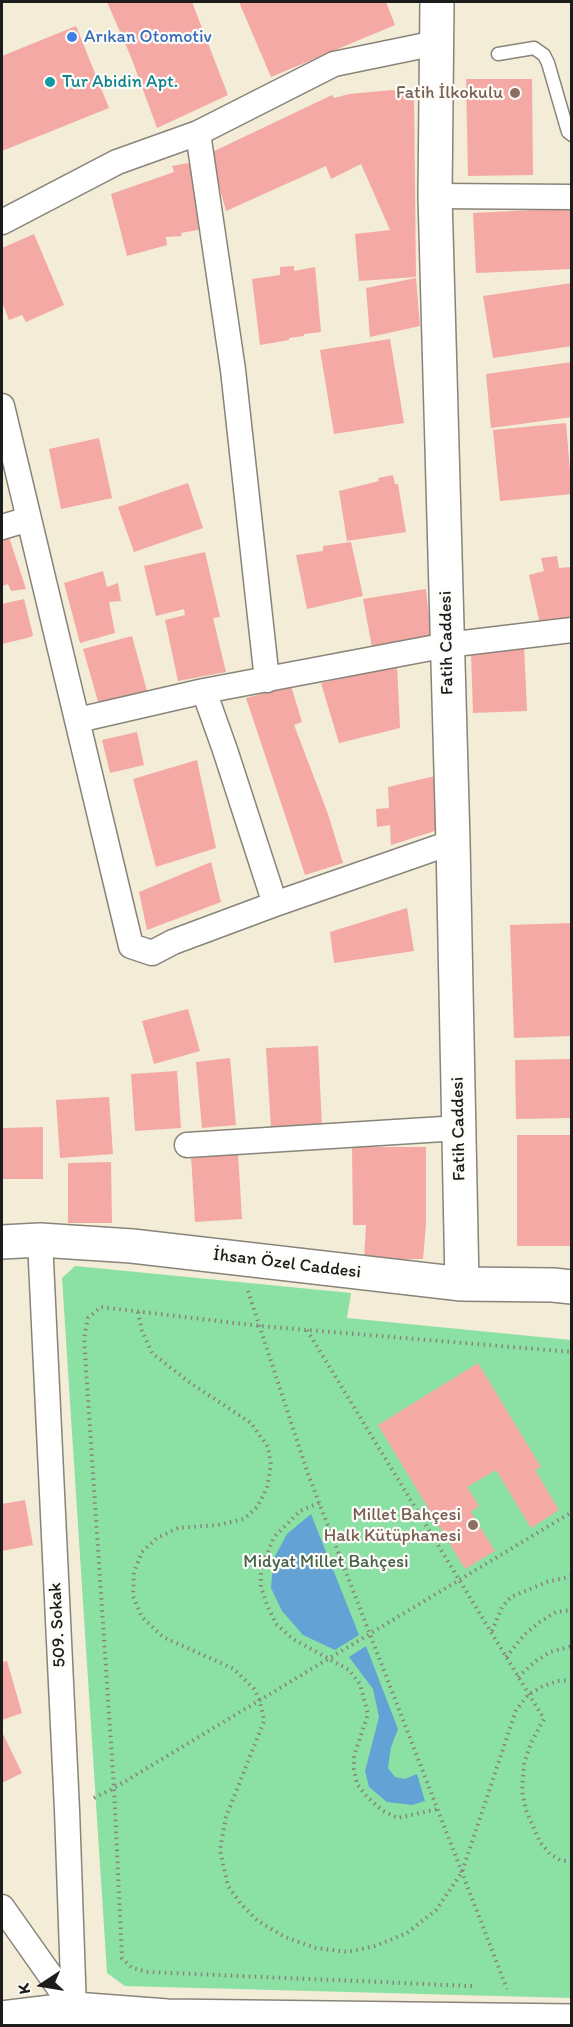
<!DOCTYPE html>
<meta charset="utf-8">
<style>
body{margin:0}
#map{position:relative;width:573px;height:2027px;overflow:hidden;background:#f3ecd7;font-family:Itim,sans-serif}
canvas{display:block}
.frame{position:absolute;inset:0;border:3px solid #1c1c1c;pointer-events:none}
.north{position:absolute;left:12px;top:1955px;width:60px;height:60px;-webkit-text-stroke:4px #fdfcf7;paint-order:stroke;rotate:258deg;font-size:16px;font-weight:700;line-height:24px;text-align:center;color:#1c1c1c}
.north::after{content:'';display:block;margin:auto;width:21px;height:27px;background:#1c1c1c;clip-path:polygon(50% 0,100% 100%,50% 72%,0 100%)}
</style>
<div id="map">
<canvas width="573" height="2027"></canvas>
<div class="frame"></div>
<div class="north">K</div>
</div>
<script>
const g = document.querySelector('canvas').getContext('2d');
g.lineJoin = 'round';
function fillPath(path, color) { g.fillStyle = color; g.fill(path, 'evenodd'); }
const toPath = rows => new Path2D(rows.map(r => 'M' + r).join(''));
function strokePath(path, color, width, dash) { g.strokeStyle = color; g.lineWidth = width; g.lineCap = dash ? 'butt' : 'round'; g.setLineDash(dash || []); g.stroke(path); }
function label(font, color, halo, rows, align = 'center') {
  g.font = font + ' Itim,sans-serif'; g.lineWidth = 4.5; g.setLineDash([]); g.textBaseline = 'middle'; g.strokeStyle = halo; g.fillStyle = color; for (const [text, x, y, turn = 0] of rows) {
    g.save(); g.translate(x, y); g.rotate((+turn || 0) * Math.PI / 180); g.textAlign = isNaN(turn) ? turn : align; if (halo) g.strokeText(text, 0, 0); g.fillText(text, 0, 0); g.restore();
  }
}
const green = toPath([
 [75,1266,351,1293,347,1318,571,1340,571,1998,125,1986,107,1973,62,1278]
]);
const water = toPath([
 [311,1514,359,1635,335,1650,303,1635,282,1611,271,1588,273,1560,287,1534],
 [366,1646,398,1729,391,1747,388,1768,395,1777,405,1779,417,1774,425,1801,412,1805,387,1802,369,1787,365,1771,379,1717,373,1689,349,1657]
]);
const building = toPath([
 [107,2,192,2,228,95,157,128,131,57],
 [239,2,386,2,395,25,271,77],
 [76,26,109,108,2,151,2,56],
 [466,79,532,79,533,175,468,176],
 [392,90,414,93,416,277,359,281,355,234,390,230,361,164,331,179,326,166,226,211,210,153,332,95,334,98,349,94],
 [194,162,203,229,181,233,182,236,166,237,167,245,127,256,111,194,174,172,172,166],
 [572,208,572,269,476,273,473,213],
 [34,234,64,305,26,322,22,315,9,320,2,302,2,248],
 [294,266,294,271,315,267,321,332,304,334,304,336,289,338,289,340,260,345,252,279,280,275,280,267],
 [416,278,420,326,370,337,366,288],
 [572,283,572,346,493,358,483,296],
 [390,339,404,423,334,434,320,350],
 [572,362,572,417,491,428,486,374],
 [566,423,572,494,500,501,493,430],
 [99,438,112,498,61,509,49,449],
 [393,475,395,484,398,484,406,532,347,541,339,491,379,481,378,478],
 [188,483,203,528,134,552,118,507],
 [8,534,26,589,11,591,8,584,2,586,2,536],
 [351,542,363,596,307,609,296,555,323,551,323,546],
 [205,552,220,617,213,618,226,672,178,681,165,620,185,615,184,609,156,616,144,566],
 [557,556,559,568,572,567,572,620,540,624,529,575,544,571,541,558],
 [103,571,107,587,118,583,121,601,109,602,115,633,80,643,64,583],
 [426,589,431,638,372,647,363,599],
 [24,599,33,635,31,637,2,644,2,604],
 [132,636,147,691,99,705,83,649],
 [524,646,527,711,473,713,471,653],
 [397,666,400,728,339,743,321,683],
 [291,686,302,722,294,725,328,814,343,863,305,875,246,698],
 [137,732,144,765,110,773,102,740],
 [197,760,216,848,156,867,133,779],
 [435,776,438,830,391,845,390,825,377,827,376,809,389,808,388,787],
 [211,862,221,902,147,930,139,892],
 [407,908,414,951,334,963,330,932],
 [572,923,572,1036,514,1038,510,925],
 [188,1009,200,1051,154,1064,142,1021],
 [318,1046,322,1126,271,1128,266,1048],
 [230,1058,236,1125,202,1128,196,1062],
 [572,1059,572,1118,516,1119,515,1060],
 [177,1071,181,1128,135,1131,131,1074],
 [109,1097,113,1154,60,1158,56,1100],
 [43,1127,43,1179,2,1179,2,1128],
 [517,1135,572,1135,572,1246,517,1246],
 [352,1147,426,1147,426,1224,423,1259,364,1260,366,1225,353,1225],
 [238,1153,242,1219,195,1222,191,1155],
 [111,1162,112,1223,68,1223,68,1163],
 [478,1363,541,1467,535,1470,559,1510,531,1528,496,1470,467,1487,479,1506,471,1512,495,1551,465,1569,378,1425],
 [25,1500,33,1545,2,1551,2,1504],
 [7,1661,22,1713,2,1720,2,1662],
 [2,1732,22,1773,2,1783]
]);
const path = toPath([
 [248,1291,308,1474,507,1989],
 [138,1312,142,1331,152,1353,189,1382,251,1423,268,1447,271,1465,267,1488,257,1507,244,1519,218,1525,178,1528,157,1538,142,1552,134,1572,133,1596,142,1617,163,1637,234,1669,254,1689,260,1701,264,1721,226,1817,220,1850,228,1886,241,1904,258,1921,285,1937,316,1948,348,1952,375,1946,407,1933,436,1910,462,1872,516,1710,528,1695,543,1686,558,1681,572,1680],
 [307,1330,544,1719,531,1743,524,1763,522,1791,526,1810,540,1842,550,1854,560,1860,572,1862],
 [319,1503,300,1511,274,1537,261,1569,261,1587,267,1605,276,1624,293,1639,349,1670,360,1684,368,1714,354,1756,354,1769,357,1784,367,1797,383,1811,398,1818,438,1809],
 [492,1631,502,1607,511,1597,547,1582,572,1576],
 [506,1657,525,1634,541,1621,556,1612,572,1610],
 [518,1677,536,1661,550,1652,572,1646],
 [94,1798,114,1788,572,1512],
 [472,1986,148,1972,132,1968,122,1958,114,1788,84,1338,88,1318,101,1307,260,1326,572,1352]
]);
const lane = toPath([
 [498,54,534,48,544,55,548,63,568,132,572,135]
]);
const street = toPath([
 [198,133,233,370,267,680],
 [435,196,572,197],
 [2,222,117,162,198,133,334,64,436,43],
 [2,406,131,946,152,953,173,942,275,904,453,842],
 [2,527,29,519],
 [204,691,225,750,275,904],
 [78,720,204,691,447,645,572,630],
 [187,1145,459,1128],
 [40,1240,67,1810,74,2009],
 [2,1907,74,2009]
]);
const secondary = toPath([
 [437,2,435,196,453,842,462,1284],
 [2,1242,40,1240,132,1246,462,1284,553,1285,572,1287],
 [2,2018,74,2009,167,2016,572,2021]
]);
const markers = [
 [72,37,6,"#3f7fe0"],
 [50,82,6,"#0f9aa8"],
 [515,93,6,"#8d6e63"],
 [473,1525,6,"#8d6e63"]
];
const shopNames = [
 ["Arıkan Otomotiv",84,37]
];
const cultureNames = [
 ["Tur Abidin Apt.",62,82]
];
const educationNames = [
 ["Fatih İlkokulu",503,93],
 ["Millet Bahçesi",461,1515],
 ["Halk Kütüphanesi",461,1536]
];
const streetNames = [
 ["Fatih Caddesi",447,643,-91],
 ["Fatih Caddesi",459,1129,-91],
 ["İhsan Özel Caddesi",287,1264,7],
 ["509. Sokak",58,1625,-93]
];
const parkNames = [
 ["Midyat Millet Bahçesi",326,1562]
];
fillPath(green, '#8be1a3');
fillPath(water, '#63a2d5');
fillPath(building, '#f4a9a5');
strokePath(lane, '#88847a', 15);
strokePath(street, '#88847a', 27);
strokePath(secondary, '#88847a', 36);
strokePath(path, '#88847a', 4, [1.5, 4.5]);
strokePath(lane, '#fff', 12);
strokePath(street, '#fff', 24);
strokePath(secondary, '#fff', 33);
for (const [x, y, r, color] of markers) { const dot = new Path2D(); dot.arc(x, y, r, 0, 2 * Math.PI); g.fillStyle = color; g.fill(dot); strokePath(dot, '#fdfcf7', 2); }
label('18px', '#366cbe', '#fdfcf7', shopNames, 'left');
label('18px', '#0d838f', '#fdfcf7', cultureNames, 'left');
label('18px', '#785e54', '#fdfcf7', educationNames, 'right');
label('18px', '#1c1c1c', '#fdfcf7', streetNames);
label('18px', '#43614b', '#fdfcf7', parkNames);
</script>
